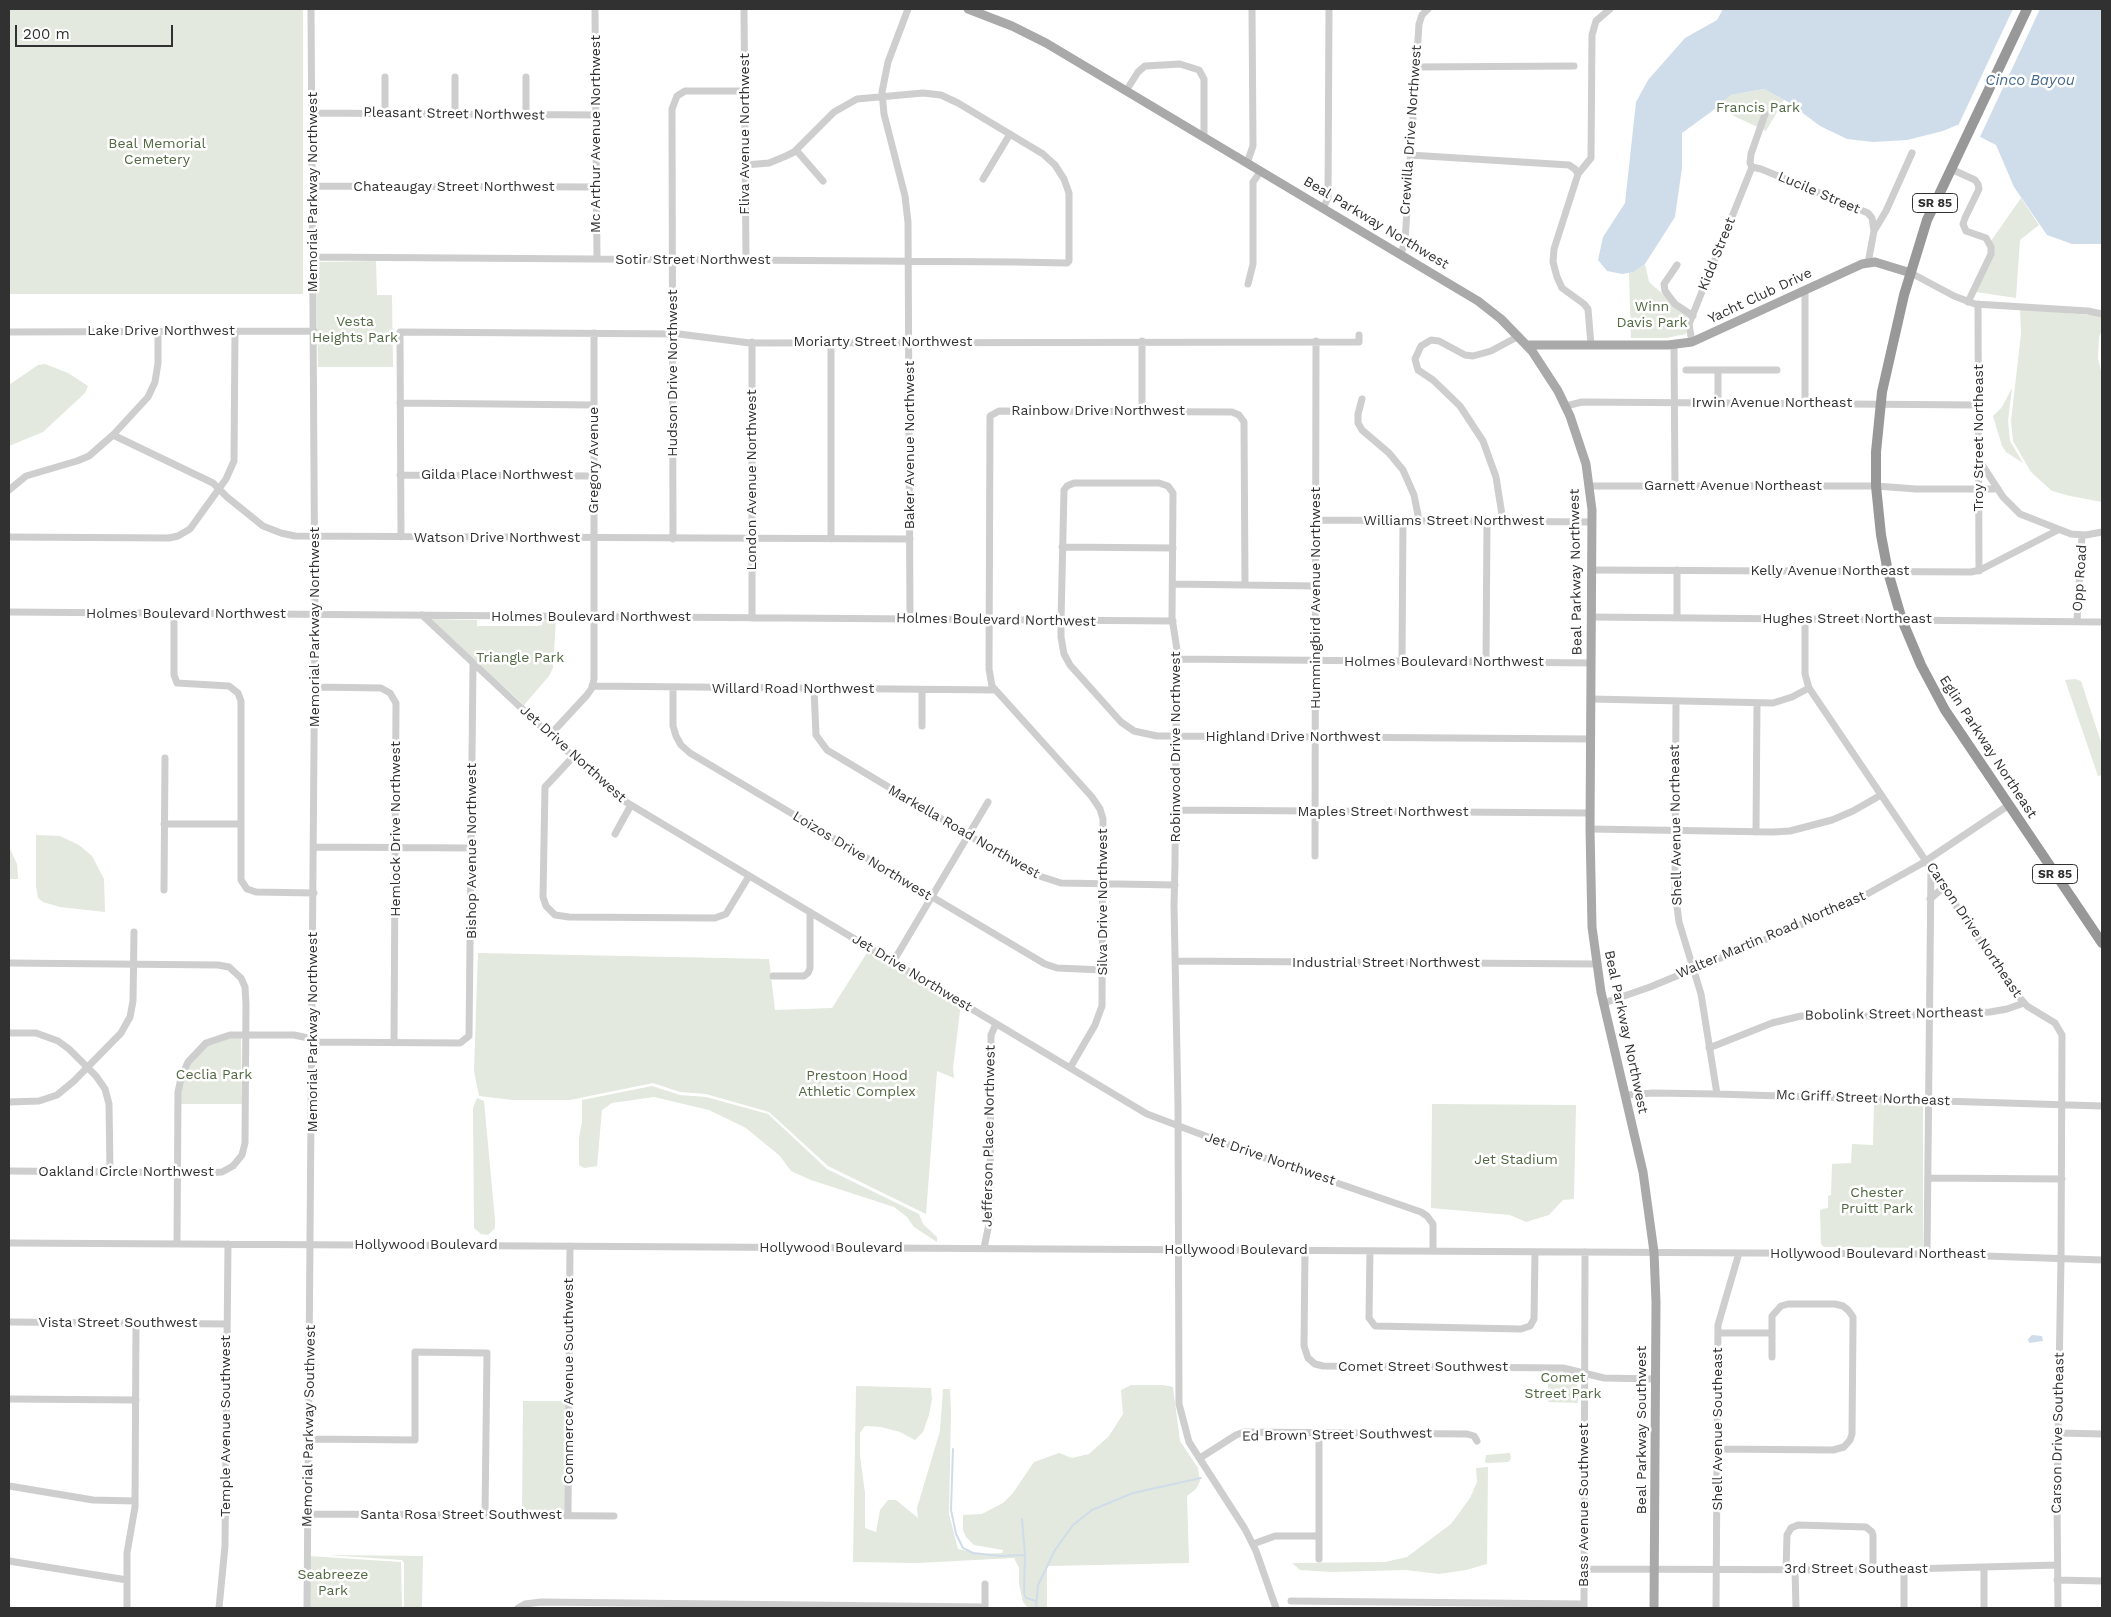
<!DOCTYPE html>
<style>
body{margin:0}
#map{position:relative;width:2111px;height:1617px;overflow:hidden;background:#fff;font-family:"Work Sans",sans-serif}
canvas{display:block}
.frame{position:absolute;inset:0;border:10px solid #313131;pointer-events:none}
.scale{position:absolute;left:15px;top:25px;width:158px;height:22px;box-sizing:border-box;border:2px solid #313131;border-top:0;padding-left:6px;font-size:15px;line-height:18px;white-space:nowrap;color:#313131;-webkit-text-stroke:4px #fff;paint-order:stroke}
</style>
<div id="map">
<canvas width="2111" height="1617"></canvas>
<div class="frame"></div>
<div class="scale">200 m</div>
</div>
<script>
const g = document.querySelector('canvas').getContext('2d');
g.lineJoin = 'round';
function fillPath(path, color) { g.fillStyle = color; g.fill(path, 'evenodd'); }
const toPath = rows => new Path2D(rows.map(r => 'M' + r).join(''));
function strokePath(path, color, width, dash) { g.strokeStyle = color; g.lineWidth = width; g.lineCap = dash ? 'butt' : 'round'; g.setLineDash(dash || []); g.stroke(path); }
function label(font, color, halo, rows, align = 'center') {
  g.font = font + ' "Work Sans",sans-serif'; g.lineWidth = 5; g.setLineDash([]); g.textBaseline = 'middle'; g.strokeStyle = halo; g.fillStyle = color; for (const [text, x, y, turn = 0] of rows) {
    g.save(); g.translate(x, y); g.rotate((+turn || 0) * Math.PI / 180); g.textAlign = isNaN(turn) ? turn : align; if (halo) g.strokeText(text, 0, 0); g.fillText(text, 0, 0); g.restore();
  }
}
const green = toPath([
 [9,9,303,9,303,294,9,294],
 [1764,89,1784,100,1766,131,1734,116,1719,105,1731,95],
 [2021,198,2039,225,2020,240,2016,298,1976,292,1992,254,1991,241],
 [376,261,377,295,392,295,393,367,318,367,316,262],
 [1645,264,1649,282,1690,318,1686,334,1666,338,1631,338,1629,273,1634,272],
 [2020,309,2102,316,2102,330,2099,337,2098,359,2102,375,2102,502,2070,496,2052,491,2031,472,2013,441,2011,421,2021,334],
 [45,364,68,373,88,386,85,393,43,432,9,446,9,385,38,365],
 [2012,388,2008,421,2010,441,2023,463,2006,452,2002,446,1993,416,2002,407],
 [430,619,477,620,477,626,537,626,542,625,542,620,556,619,553,668,549,676,524,705],
 [2075,679,2081,681,2102,745,2102,775,2098,776,2065,680],
 [36,835,60,836,79,845,92,856,104,879,105,912,60,907,43,902,38,898,36,886],
 [9,847,17,864,18,879,9,879],
 [870,948,961,1003,953,1068,954,1078,937,1071,926,1214,828,1166,769,1112,706,1094,680,1092,653,1083,570,1100,513,1100,479,1096,474,1071,478,953,769,959,775,1010,832,1008],
 [225,1037,241,1038,242,1104,180,1104,181,1090,189,1063,203,1048],
 [652,1086,680,1095,706,1097,768,1114,827,1169,919,1214,923,1224,937,1237,937,1242,914,1227,907,1217,894,1207,811,1180,791,1171,780,1156,746,1128,709,1110,654,1097,612,1103,602,1110,597,1166,584,1168,579,1165,579,1138,582,1122,582,1100],
 [477,1098,484,1101,495,1220,495,1228,488,1235,481,1234,474,1228,473,1108],
 [1874,1100,1918,1102,1923,1105,1923,1248,1824,1247,1821,1244,1820,1211,1822,1209,1828,1208,1828,1196,1831,1195,1832,1164,1851,1163,1852,1144,1873,1145],
 [1432,1104,1576,1105,1574,1199,1563,1200,1549,1215,1526,1222,1510,1215,1431,1208],
 [1548,1370,1577,1373,1578,1403,1548,1402],
 [1131,1385,1163,1385,1173,1387,1180,1441,1198,1468,1200,1481,1196,1489,1187,1496,1189,1563,1049,1566,1047,1568,1047,1608,1028,1608,1023,1602,1019,1584,1019,1568,1014,1558,917,1563,853,1562,856,1386,931,1388,932,1399,929,1415,923,1432,915,1440,900,1432,881,1427,865,1426,860,1433,860,1456,865,1493,865,1528,876,1532,880,1510,888,1500,896,1500,918,1518,917,1508,940,1431,943,1389,950,1389,951,1411,949,1514,958,1549,981,1554,1002,1553,1003,1550,974,1545,966,1537,963,1530,963,1515,982,1514,1003,1503,1013,1493,1034,1462,1059,1453,1072,1458,1089,1454,1109,1436,1123,1414,1121,1390],
 [523,1401,566,1401,565,1512,522,1512],
 [1510,1453,1511,1459,1508,1462,1487,1463,1485,1462,1486,1455],
 [1488,1467,1487,1564,1466,1570,1439,1574,1406,1570,1332,1572,1300,1570,1292,1563,1385,1562,1407,1557,1451,1524,1470,1498,1477,1482,1476,1468],
 [328,1555,423,1556,422,1608,404,1608,404,1563,402,1560],
 [308,1556,401,1562,402,1608,307,1608]
]);
const water = toPath([
 [1723,9,2102,9,2102,244,2072,244,2047,235,2014,187,1996,145,1957,125,1943,131,1907,140,1873,142,1847,139,1820,126,1788,102,1764,89,1731,95,1711,112,1682,133,1682,168,1675,217,1645,264,1634,272,1622,274,1607,271,1598,260,1603,237,1625,203,1636,102,1648,80,1685,38,1717,20],
 [2032,1335,2042,1336,2043,1341,2029,1343,2028,1339]
]);
const pier = toPath([
 [2013,9,2040,9,1979,139,1957,128]
]);
const stream = toPath([
 [953,1449,951,1510,956,1534,963,1548,973,1553,1000,1556,1025,1555],
 [1022,1519,1025,1555,1024,1593,1026,1598,1036,1601],
 [1036,1608,1038,1585,1055,1550,1073,1525,1092,1510,1133,1493,1201,1478]
]);
const minor = toPath([
 [595,9,597,259],
 [744,9,746,260],
 [908,9,888,62,882,92,884,114,905,196,908,222,910,619],
 [1416,67,1574,66],
 [1126,91,1138,72,1145,66,1180,64,1199,70,1204,79,1204,137],
 [312,113,596,115],
 [385,114,385,77],
 [455,114,455,77],
 [526,115,526,77],
 [796,150,823,181],
 [1410,155,1569,165,1575,169,1578,174],
 [1247,163,1253,146,1252,9],
 [1752,167,1761,169,1868,213,1872,218,1874,231],
 [1752,167,1750,163,1751,154,1765,114],
 [1951,169,1975,180,1978,184,1979,189,1965,218,1963,224,1966,231,1986,238,1991,247,1991,254,1968,302],
 [983,179,1010,134],
 [313,186,596,187],
 [1323,208,1328,198,1329,9],
 [1401,254,1405,241,1419,24,1422,15,1428,9],
 [313,257,1015,262,1067,263,1069,261,1069,193,1064,179,1055,165,1043,154,958,103,941,95,923,93,857,99,834,112,794,152,786,156,769,163,745,165],
 [1868,263,1874,231,1886,211,1912,153],
 [1677,265,1664,284,1665,291,1675,304,1693,316],
 [1911,273,1954,296,1975,304,2088,311,2102,314],
 [1248,284,1253,264,1253,182,1261,171],
 [1805,290,1805,403],
 [1978,304,1979,571],
 [9,332,314,331],
 [1142,341,1142,412],
 [752,342,752,618],
 [831,342,831,539],
 [1692,342,1689,324,1752,167],
 [1591,345,1588,309,1584,304,1562,288,1557,277,1553,262,1554,249,1578,174,1591,158,1592,35,1596,21,1610,9],
 [1674,345,1675,487],
 [1686,370,1777,370],
 [1362,399,1358,414,1358,423,1362,430,1389,453,1403,470,1414,495,1419,520],
 [400,403,594,405],
 [1718,403,1718,370],
 [1566,406,1582,402,1978,405],
 [113,435,213,483,227,497,263,526,281,533,295,536,910,539],
 [1979,460,2003,497,2020,514,2071,534,2086,535,2102,532],
 [400,475,594,476],
 [1590,486,1876,486,1916,489,1998,489],
 [9,490,26,476,77,461,89,456,113,435,148,397,155,382,158,363,158,331],
 [1316,520,1592,522],
 [1503,521,1496,477,1483,441,1460,406,1433,380,1418,370,1415,359,1421,346,1431,340,1439,341,1465,355,1473,356,1491,351,1519,336],
 [9,537,169,538,178,536,190,529,226,479,234,461,235,331],
 [401,537,400,332,679,334,750,343,1359,342,1359,335],
 [673,539,672,109,677,96,685,91,745,91],
 [1062,547,1173,548],
 [1592,570,1971,572,1980,570,2058,530],
 [1677,570,1677,618],
 [1173,584,1316,586],
 [9,612,1173,621],
 [174,613,174,675,177,683,229,686,238,693,241,701,241,880,247,889,256,892,314,893],
 [422,615,595,777,626,802,1147,1114,1256,1155,1421,1212,1427,1216,1433,1224,1433,1251],
 [1591,617,2102,622],
 [1805,619,1805,674,1809,688,2013,990,2027,1006,2055,1023,2062,1035,2061,1258,2057,1498,2058,1608],
 [2077,621,2082,535],
 [1178,659,1591,663],
 [1402,661,1403,520],
 [1486,662,1487,521],
 [592,686,995,690],
 [315,687,381,688,390,693,396,703,394,1043],
 [673,688,673,726,676,736,681,745,690,753,1045,964,1057,968,1103,970],
 [814,689,816,735,827,750,1033,874,1061,883,1175,885],
 [1591,699,1773,703,1792,697,1809,688],
 [1676,702,1675,891,1679,922,1701,994,1717,1094],
 [922,726,922,690],
 [550,735,587,695,592,688,594,679,594,333],
 [573,757,545,787,543,897,546,906,555,915,569,917,715,918,726,914,749,876],
 [1176,810,1590,813],
 [164,824,240,824],
 [1590,829,1773,832,1790,831,1832,820,1853,811,1881,795],
 [1756,832,1757,703],
 [615,834,631,805],
 [314,847,472,848],
 [1315,856,1316,341],
 [164,890,165,758],
 [1930,899,1944,887],
 [1176,961,1597,964],
 [893,962,988,802],
 [9,963,218,965,229,967,241,978,245,987,246,1004,245,1143,242,1155,233,1166,222,1172,208,1173,9,1171],
 [773,976,804,976,808,973,810,968,810,912],
 [1604,1003,1650,987,1798,926,1860,898,1921,864,2009,805],
 [9,1033,36,1033,58,1041,69,1049,96,1076,105,1089,109,1104,110,1172],
 [313,1042,460,1043,469,1036,473,664],
 [1709,1048,1772,1023,1801,1016,1892,1016,1990,1012,2007,1009,2024,1003],
 [1070,1068,1095,1025,1102,1006,1103,819,1100,809,1092,797,992,686,989,669,990,416,999,411,1232,412,1239,415,1244,422,1245,585],
 [1625,1095,1653,1093,1717,1094,2102,1106],
 [9,1102,39,1101,57,1095,74,1081,121,1033,130,1017,133,1001,134,932],
 [1928,1178,2062,1179],
 [9,1243,1927,1254,2102,1260],
 [177,1244,178,1092,181,1078,188,1062,206,1043,230,1035,294,1035,313,1039],
 [984,1248,990,1219,991,1035,996,1024],
 [1305,1250,1304,1346,1308,1358,1315,1364,1323,1366,1563,1368,1604,1378,1656,1379],
 [1370,1251,1369,1318,1375,1326,1521,1329,1530,1326,1534,1319,1535,1252],
 [1927,1254,1931,868],
 [9,1322,227,1324],
 [1718,1333,1772,1333],
 [9,1399,136,1400],
 [2059,1433,2102,1434],
 [309,1439,415,1440,415,1352,487,1353,485,1515],
 [1718,1449,1833,1450,1844,1447,1850,1440,1852,1434,1853,1324,1853,1317,1848,1310,1843,1306,1835,1304,1788,1304,1781,1306,1772,1316,1772,1357],
 [1200,1458,1236,1435,1244,1432,1467,1434,1474,1436,1477,1441],
 [9,1486,93,1500,135,1501],
 [308,1514,614,1516],
 [568,1515,570,1246],
 [1253,1544,1275,1536,1319,1536],
 [1319,1559,1319,1433],
 [9,1561,127,1580],
 [1584,1569,1873,1570,2057,1565],
 [1786,1570,1787,1535,1791,1528,1798,1525,1866,1527,1872,1532,1873,1535,1873,1570],
 [1795,1570,1796,1608],
 [2057,1580,2102,1581],
 [1291,1601,1584,1604],
 [127,1608,127,1553,135,1507,136,1323],
 [219,1608,225,1546,228,1244],
 [307,1608,315,622,311,9],
 [518,1608,525,1604,541,1602,985,1607],
 [985,1608,985,1584],
 [1276,1608,1256,1551,1245,1529,1189,1442,1179,1404,1178,1105,1174,905,1175,864,1176,736,1177,667,1178,656,1172,618,1173,493,1168,486,1159,483,1074,483,1067,486,1064,490,1061,621,1061,637,1064,654,1070,665,1121,722,1134,731,1157,736,1176,736,1316,737,1591,739],
 [1584,1608,1585,1252],
 [1716,1608,1718,1325,1739,1253],
 [1904,1608,1904,1569],
 [1984,1608,1984,1567]
]);
const major = toPath([
 [968,9,1012,26,1046,43,1478,301,1501,319,1532,351,1558,391,1570,416,1586,464,1592,510,1590,829,1592,927,1601,992,1643,1172,1654,1252,1656,1302,1654,1608],
 [1526,345,1668,345,1692,342,1862,264,1875,262,1911,273]
]);
const highway = toPath([
 [2027,9,1927,220,1904,295,1882,392,1876,452,1876,486,1881,535,1888,572,1902,620,1921,665,1945,710,2102,943]
]);
const shields = [
 [1935,203,45],
 [2055,874,45]
];
const shieldNames = [
 ["SR 85",1935,203],
 ["SR 85",2055,874]
];
const parkNames = [
 ["Francis Park",1758,108],
 ["Beal Memorial",157,144],
 ["Cemetery",157,160],
 ["Winn",1652,307],
 ["Davis Park",1652,323],
 ["Vesta",355,322],
 ["Heights Park",355,338],
 ["Triangle Park",520,658],
 ["Ceclia Park",214,1075],
 ["Prestoon Hood",857,1076],
 ["Athletic Complex",857,1092],
 ["Jet Stadium",1516,1160],
 ["Chester",1877,1193],
 ["Pruitt Park",1877,1209],
 ["Comet",1563,1378],
 ["Street Park",1563,1394],
 ["Seabreeze",333,1575],
 ["Park",333,1591]
];
const streetNames = [
 ["Pleasant Street Northwest",454,114,1],
 ["Crewilla Drive Northwest",1411,130,-86],
 ["Mc Arthur Avenue Northwest",596,134,-90],
 ["Fliva Avenue Northwest",745,134,-90],
 ["Chateaugay Street Northwest",454,187],
 ["Memorial Parkway Northwest",313,192,-90],
 ["Lucile Street",1819,193,23],
 ["Beal Parkway Northwest",1376,223,31],
 ["Kidd Street",1717,254,-68],
 ["Sotir Street Northwest",693,260],
 ["Yacht Club Drive",1760,296,-25],
 ["Lake Drive Northwest",161,331],
 ["Moriarty Street Northwest",883,342],
 ["Hudson Drive Northwest",673,373,-90],
 ["Irwin Avenue Northeast",1772,403],
 ["Rainbow Drive Northwest",1098,411],
 ["Troy Street Northeast",1979,438,-90],
 ["Baker Avenue Northwest",910,445,-90],
 ["Gregory Avenue",594,460,-90],
 ["Gilda Place Northwest",497,475],
 ["London Avenue Northwest",752,480,-90],
 ["Garnett Avenue Northeast",1733,486],
 ["Williams Street Northwest",1454,521],
 ["Watson Drive Northwest",497,538],
 ["Kelly Avenue Northeast",1830,571],
 ["Beal Parkway Northwest",1576,572,-91],
 ["Opp Road",2080,578,-86],
 ["Hummingbird Avenue Northwest",1316,598,-90],
 ["Holmes Boulevard Northwest",186,614],
 ["Holmes Boulevard Northwest",591,617],
 ["Hughes Street Northeast",1847,619],
 ["Holmes Boulevard Northwest",996,620,1],
 ["Memorial Parkway Northwest",315,627,-90],
 ["Holmes Boulevard Northwest",1444,662],
 ["Willard Road Northwest",793,689],
 ["Highland Drive Northwest",1293,737],
 ["Robinwood Drive Northwest",1176,747,-90],
 ["Eglin Parkway Northeast",1988,747,57],
 ["Jet Drive Northwest",573,754,42],
 ["Maples Street Northwest",1383,812],
 ["Shell Avenue Northeast",1676,825,-91],
 ["Hemlock Drive Northwest",396,829,-90],
 ["Markella Road Northwest",964,832,30],
 ["Bishop Avenue Northwest",472,851,-90],
 ["Loizos Drive Northwest",862,856,31],
 ["Silva Drive Northwest",1103,902,-90],
 ["Carson Drive Northeast",1974,930,56],
 ["Walter Martin Road Northeast",1771,935,-23],
 ["Industrial Street Northwest",1386,963],
 ["Jet Drive Northwest",912,973,31],
 ["Bobolink Street Northeast",1894,1014,-1],
 ["Memorial Parkway Northwest",313,1032,-90],
 ["Beal Parkway Northwest",1626,1032,78],
 ["Mc Griff Street Northeast",1863,1098,2],
 ["Jefferson Place Northwest",989,1136,-89],
 ["Jet Drive Northwest",1270,1159,19],
 ["Oakland Circle Northwest",126,1172],
 ["Hollywood Boulevard",426,1245],
 ["Hollywood Boulevard",831,1248],
 ["Hollywood Boulevard",1236,1250],
 ["Hollywood Boulevard Northeast",1878,1254],
 ["Vista Street Southwest",118,1323],
 ["Comet Street Southwest",1423,1367],
 ["Commerce Avenue Southwest",569,1381,-90],
 ["Temple Avenue Southwest",226,1426,-90],
 ["Memorial Parkway Southwest",309,1426,-89],
 ["Shell Avenue Southeast",1718,1429,-90],
 ["Beal Parkway Southwest",1642,1430,-90],
 ["Carson Drive Southeast",2058,1433,-89],
 ["Ed Brown Street Southwest",1337,1435,-1],
 ["Bass Avenue Southwest",1584,1505,-90],
 ["Santa Rosa Street Southwest",461,1515],
 ["3rd Street Southeast",1856,1569]
];
const waterNames = [
 ["Cinco Bayou",2030,81]
];
fillPath(green, '#e3e9de');
fillPath(water, '#cfddea');
fillPath(pier, '#fff');
strokePath(stream, '#cfddea', 2);
strokePath(minor, '#cecece', 7);
strokePath(major, '#a9a9a9', 9);
strokePath(highway, '#989898', 10);
for (const [x, y, w] of shields) { const box = new Path2D(); box.roundRect(x - w / 2, y - 9.5, w, 19, 4); g.fillStyle = '#fff'; g.fill(box); strokePath(box, '#313131', 1); }
label('bold 12px', '#313131', null, shieldNames);
label('14px', '#516942', '#fff', parkNames);
label('14px', '#313131', '#fff', streetNames);
label('italic 15px', '#466a8c', '#fff', waterNames);
</script>
